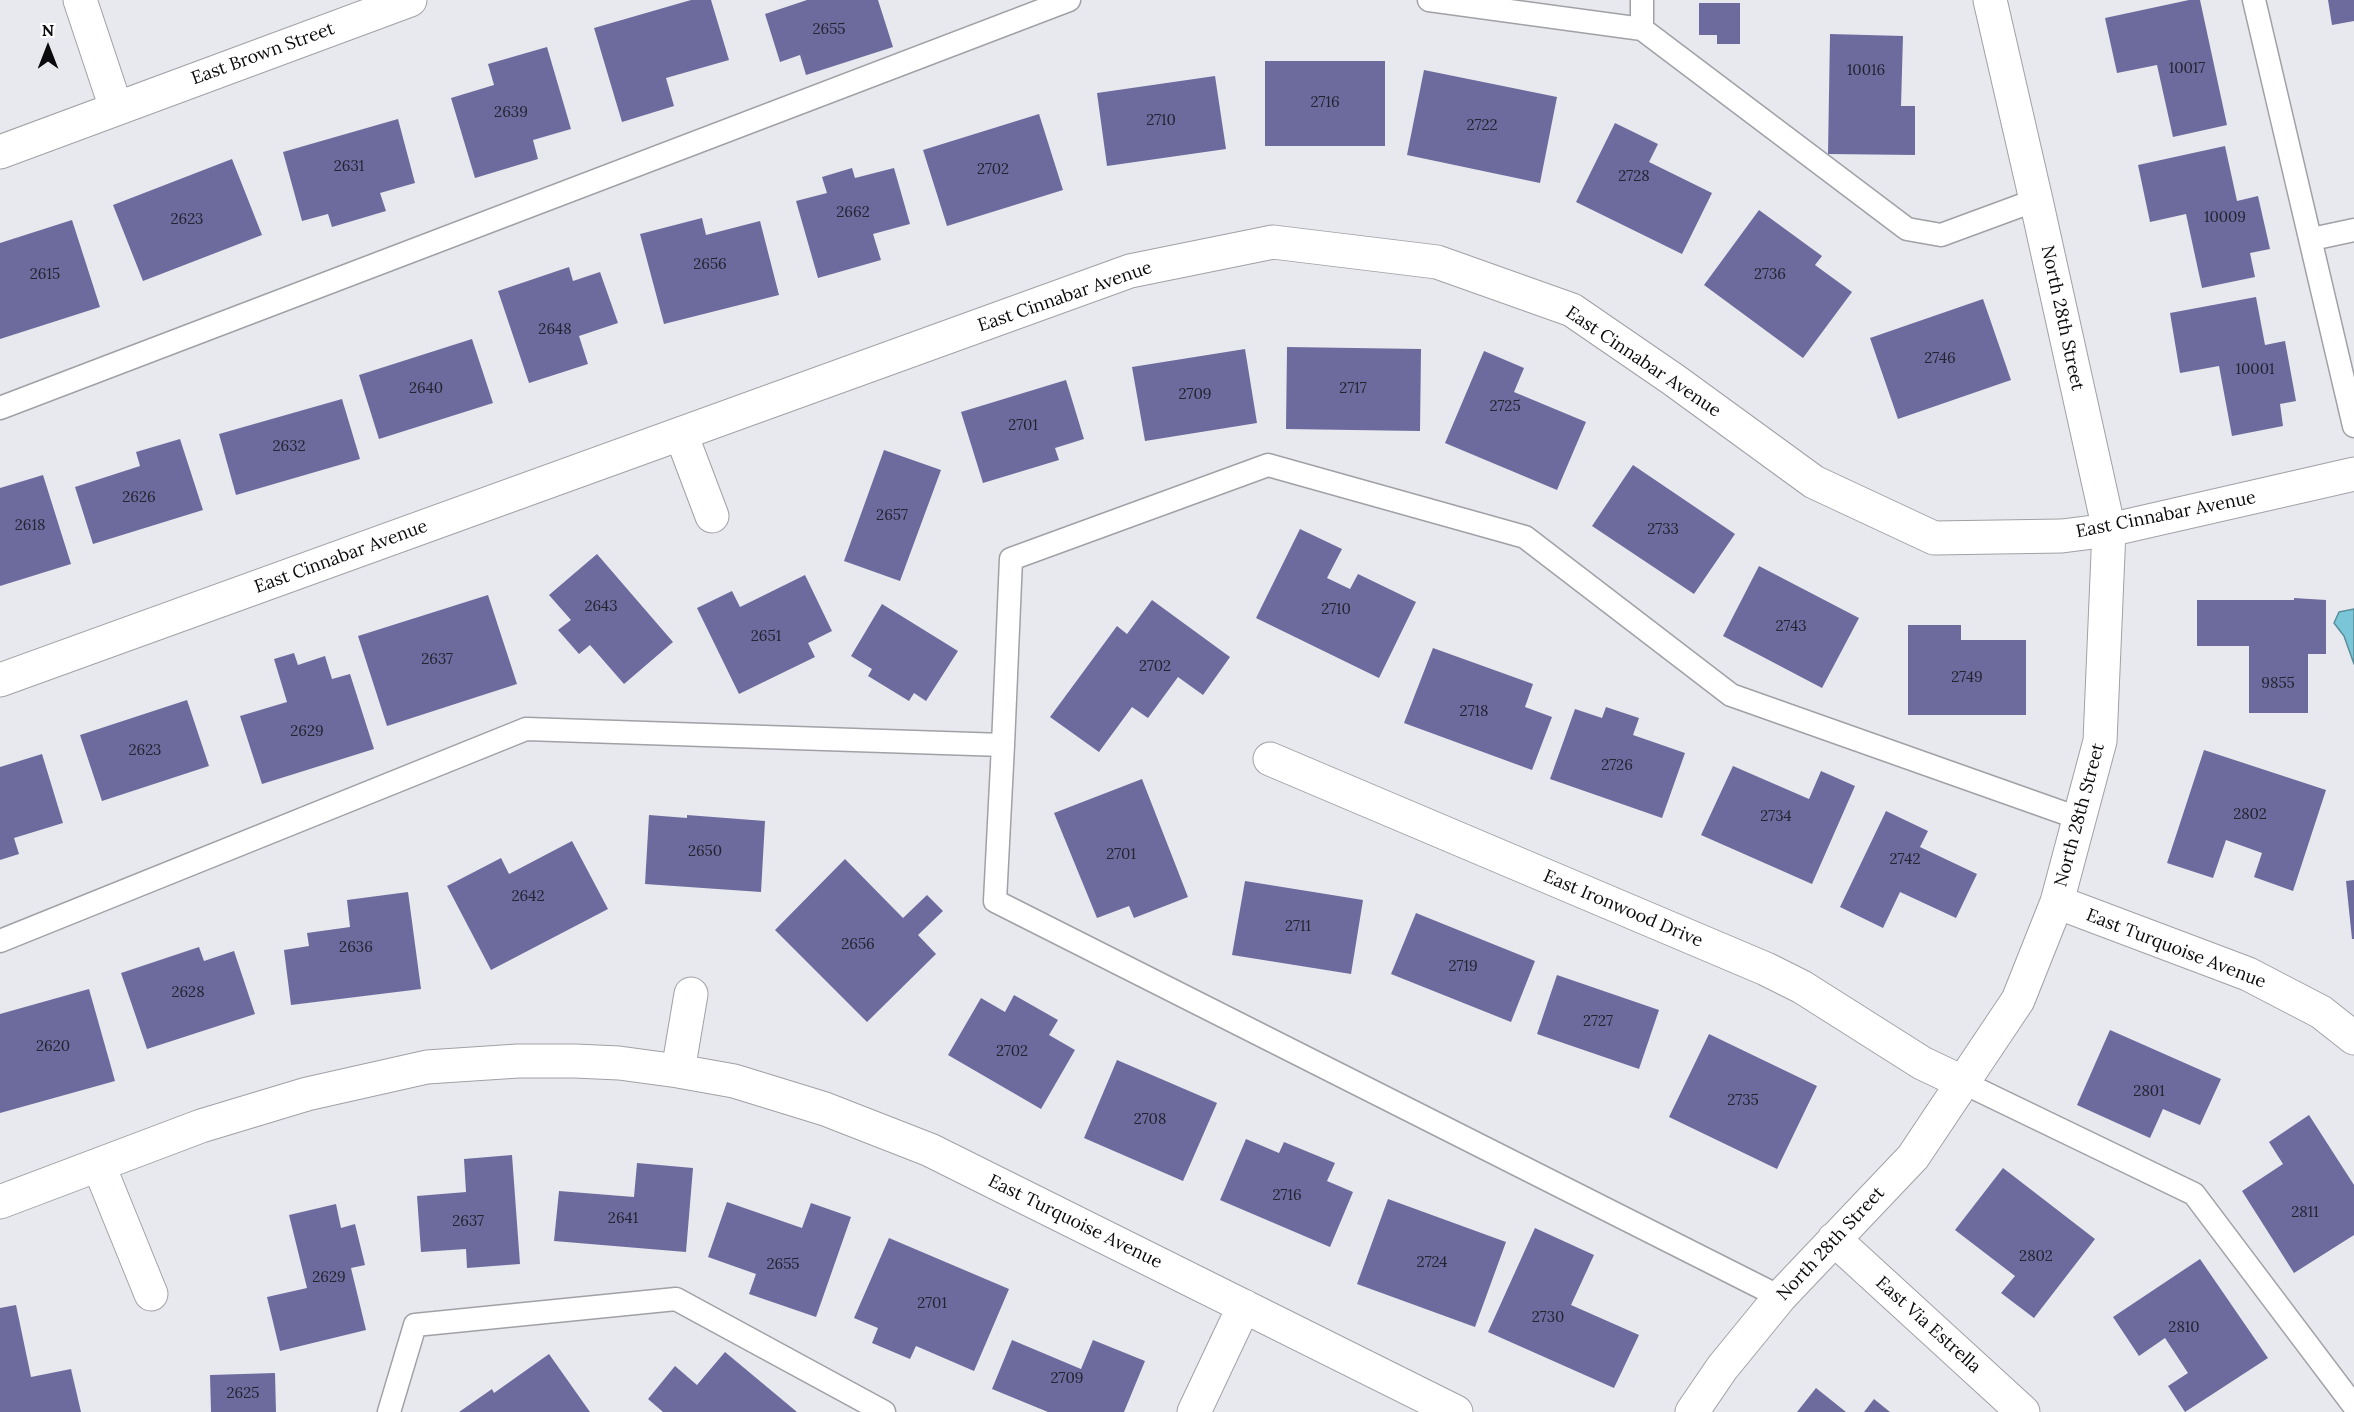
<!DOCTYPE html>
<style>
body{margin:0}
#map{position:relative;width:2354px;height:1412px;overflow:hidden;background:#e8e9ee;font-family:Lora,serif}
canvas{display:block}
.north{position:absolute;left:18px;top:18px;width:60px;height:60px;-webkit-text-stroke:4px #fff;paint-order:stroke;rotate:0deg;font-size:16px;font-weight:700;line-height:24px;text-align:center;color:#0b0b0d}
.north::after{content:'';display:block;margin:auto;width:21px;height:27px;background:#0b0b0d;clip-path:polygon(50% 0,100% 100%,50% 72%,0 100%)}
</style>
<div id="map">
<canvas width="2354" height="1412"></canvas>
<div class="north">N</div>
</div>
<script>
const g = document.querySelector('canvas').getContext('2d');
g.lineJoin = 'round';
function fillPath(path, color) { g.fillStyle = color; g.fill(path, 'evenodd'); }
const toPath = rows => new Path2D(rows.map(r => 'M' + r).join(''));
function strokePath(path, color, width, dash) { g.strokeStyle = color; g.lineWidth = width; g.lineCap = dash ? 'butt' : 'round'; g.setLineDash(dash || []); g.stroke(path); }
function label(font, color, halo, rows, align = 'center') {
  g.font = font + ' Lora,serif'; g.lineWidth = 4.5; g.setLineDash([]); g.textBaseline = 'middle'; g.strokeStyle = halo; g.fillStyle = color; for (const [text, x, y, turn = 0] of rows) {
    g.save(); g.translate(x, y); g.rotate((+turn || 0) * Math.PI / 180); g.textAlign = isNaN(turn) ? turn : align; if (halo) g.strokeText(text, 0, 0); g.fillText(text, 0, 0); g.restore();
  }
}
const water = toPath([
 [2354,609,2354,664,2344,636,2334,623,2339,612,2354,609]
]);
const building = toPath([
 [691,0,711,0,729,60,666,78,674,106,622,122,594,28],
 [807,0,878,0,893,47,806,75,800,55,780,62,765,14],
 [2189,0,2200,0,2227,125,2173,137,2157,65,2117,73,2105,18],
 [2328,0,2354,0,2354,21,2332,25],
 [1699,3,1740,3,1740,44,1717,44,1717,35,1699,35],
 [1830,34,1903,36,1901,106,1915,106,1915,155,1828,154],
 [547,47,571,129,533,140,538,159,475,178,451,98,494,85,488,64],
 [1265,61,1385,61,1385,146,1265,146],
 [1424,70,1557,97,1540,183,1407,155],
 [1215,76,1226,149,1107,166,1097,93],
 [1039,114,1063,190,947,226,923,150],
 [398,119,415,183,380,193,386,211,332,227,328,214,302,221,283,152],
 [1615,123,1658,144,1649,162,1712,193,1682,254,1576,202],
 [2225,146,2237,201,2258,196,2270,249,2250,253,2255,277,2202,288,2186,214,2150,222,2138,165],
 [232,159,262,235,143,281,113,205],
 [852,168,855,178,894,168,910,224,873,234,881,260,818,278,796,201,827,193,822,177],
 [1759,210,1822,256,1815,265,1852,292,1803,358,1704,285],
 [702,218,706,235,760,221,779,295,664,324,640,234],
 [72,220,100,307,0,339,0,243],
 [569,267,573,281,600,272,618,323,579,336,588,364,529,383,498,291],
 [2256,297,2265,345,2285,341,2296,401,2280,404,2283,426,2232,436,2219,366,2180,373,2170,313],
 [1983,299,2011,380,1898,419,1870,338],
 [472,339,493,403,379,439,359,375],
 [1287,347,1421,349,1420,431,1286,429],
 [1245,349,1257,423,1145,441,1132,367],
 [1484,351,1524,368,1514,392,1586,422,1557,490,1445,443],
 [1066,380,1084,439,1055,448,1059,460,983,483,961,412],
 [342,399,360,459,236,495,219,434],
 [180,439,203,510,93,544,75,487,140,466,136,452],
 [884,450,941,470,900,581,844,561],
 [1633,465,1735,534,1694,594,1592,526],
 [43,475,71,564,0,586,0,488],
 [1300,529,1342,549,1327,578,1350,589,1358,574,1416,602,1379,678,1256,618],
 [597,554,673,642,624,684,590,645,579,654,558,630,571,620,549,595],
 [1759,566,1859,618,1822,688,1723,636],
 [805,575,832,631,808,643,815,657,739,694,697,608,732,591,740,607],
 [488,595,517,684,387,726,358,636],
 [2294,598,2326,600,2326,654,2308,654,2308,713,2249,713,2249,646,2197,646,2197,600,2294,600],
 [1152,600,1230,657,1203,695,1178,677,1148,718,1132,707,1099,752,1050,717,1117,626,1127,634],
 [882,604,958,651,926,701,914,693,909,701,868,676,872,669,851,656],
 [1908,625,1961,625,1961,640,2026,640,2026,715,1908,715],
 [1433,648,1533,684,1525,707,1552,717,1532,770,1404,723],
 [294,653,298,665,325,656,332,679,350,674,374,749,262,784,240,716,287,702,274,659],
 [187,700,209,766,102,801,80,735],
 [1606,707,1639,718,1633,735,1685,753,1662,818,1550,779,1575,709,1602,718],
 [2204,750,2326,790,2293,891,2254,877,2262,853,2226,840,2213,878,2167,863],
 [42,754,63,823,14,838,19,854,0,860,0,767],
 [1733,766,1809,799,1821,771,1855,786,1812,884,1701,835],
 [1142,779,1188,897,1134,918,1129,906,1097,918,1054,813],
 [1886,811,1928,831,1920,847,1977,874,1956,918,1900,892,1883,928,1840,907],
 [649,815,687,818,687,815,765,821,761,892,645,884],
 [572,841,608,909,491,970,447,886,501,858,509,874],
 [845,859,903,918,927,895,943,911,918,935,936,954,867,1022,775,930],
 [2354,880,2354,939,2352,939,2346,881],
 [1245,881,1363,900,1351,974,1232,955],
 [408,892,421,989,291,1005,284,950,309,946,307,933,350,927,347,900],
 [1416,913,1535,961,1511,1022,1391,974],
 [199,947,204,961,234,951,255,1014,147,1049,121,973],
 [1557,975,1659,1010,1639,1069,1537,1034],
 [89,989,115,1081,0,1113,0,1014],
 [1014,995,1058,1020,1049,1035,1075,1050,1041,1109,948,1055,981,998,1005,1012],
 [2110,1030,2221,1079,2200,1125,2163,1109,2150,1138,2077,1105],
 [1709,1034,1817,1086,1777,1169,1669,1117],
 [1117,1060,1217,1103,1183,1181,1084,1138],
 [2309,1115,2354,1185,2354,1235,2294,1273,2242,1191,2283,1164,2269,1142],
 [1246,1139,1279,1153,1284,1142,1335,1163,1327,1181,1353,1192,1330,1247,1220,1200],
 [512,1155,520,1264,467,1268,466,1249,421,1252,417,1196,466,1192,464,1159],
 [637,1163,693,1168,686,1252,554,1241,559,1191,634,1197],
 [2003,1168,2095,1239,2034,1318,2001,1293,2015,1276,1955,1230],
 [1388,1199,1506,1242,1475,1327,1357,1284],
 [727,1202,802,1228,811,1203,851,1217,816,1317,749,1294,756,1274,708,1257],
 [336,1204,341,1228,355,1224,365,1265,351,1268,366,1330,280,1351,267,1297,307,1288,289,1215],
 [1535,1228,1594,1255,1571,1305,1639,1335,1614,1388,1488,1332],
 [889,1238,1009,1289,974,1371,916,1346,910,1359,872,1343,878,1328,854,1318],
 [2200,1259,2268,1358,2185,1412,2168,1386,2188,1373,2165,1338,2139,1356,2113,1317],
 [16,1305,31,1377,71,1369,81,1412,0,1412,0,1308],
 [1012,1340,1081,1369,1093,1340,1145,1361,1124,1412,1048,1412,992,1389],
 [725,1352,797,1412,663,1412,648,1399,675,1366,697,1385],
 [549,1354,590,1412,459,1412,492,1389,494,1393],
 [275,1373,276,1412,211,1412,210,1375],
 [1816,1388,1846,1412,1797,1412],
 [1874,1399,1890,1412,1864,1412]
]);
const lane = toPath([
 [1429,0,1642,29,1907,229,1941,235,2036,200],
 [1642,0,1642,29],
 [2254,0,2354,426],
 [2312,239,2354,230],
 [0,408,1069,0],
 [1003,745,1011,559,1268,465,1525,537,1731,695,2081,819],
 [0,941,526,729,1003,745,995,901,1780,1297],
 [1964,1083,2194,1194,2354,1406],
 [389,1412,415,1325,676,1299,884,1412]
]);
const street = toPath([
 [80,0,116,108],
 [0,152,410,0],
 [681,434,712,516],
 [0,680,1130,271,1273,242,1437,262,1572,310,1674,380,1814,482,1934,538,2062,536,2109,530,2354,474],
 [1270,759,1766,969,1802,987,1922,1063,1964,1083],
 [2057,902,2248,974,2321,1012,2354,1038],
 [678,1071,691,994],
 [99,1166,151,1294],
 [0,1202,201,1126,307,1094,427,1067,518,1061,575,1061,619,1063,678,1071,734,1081,825,1109,930,1150,1456,1412],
 [1834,1239,2023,1412],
 [1194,1412,1244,1306],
 [1692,1412,1722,1368,1780,1297,1913,1157,2018,1000,2057,902,2100,741,2109,530,2036,200,1990,0]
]);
const numberNames = [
 ["2655",829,30],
 ["10017",2187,69],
 ["10016",1866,71],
 ["2716",1325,103],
 ["2639",511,113],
 ["2710",1161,121],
 ["2722",1482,126],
 ["2631",349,167],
 ["2702",993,170],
 ["2728",1634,177],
 ["2662",853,213],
 ["10009",2225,218],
 ["2623",187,220],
 ["2656",710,265],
 ["2615",45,275],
 ["2736",1770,275],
 ["2648",555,330],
 ["2746",1940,359],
 ["10001",2255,370],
 ["2640",426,389],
 ["2717",1353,389],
 ["2709",1195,395],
 ["2725",1505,407],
 ["2701",1023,426],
 ["2632",289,447],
 ["2626",139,498],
 ["2657",892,516],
 ["2618",30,526],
 ["2733",1663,530],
 ["2643",601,607],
 ["2710",1336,610],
 ["2743",1791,627],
 ["2651",766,637],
 ["2637",437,660],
 ["2702",1155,667],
 ["2749",1967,678],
 ["9855",2278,684],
 ["2718",1474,712],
 ["2629",307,732],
 ["2623",145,751],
 ["2726",1617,766],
 ["2802",2250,815],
 ["2734",1776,817],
 ["2650",705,852],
 ["2701",1121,855],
 ["2742",1905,860],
 ["2642",528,897],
 ["2711",1298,927],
 ["2656",858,945],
 ["2636",356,948],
 ["2719",1463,967],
 ["2628",188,993],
 ["2727",1598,1022],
 ["2620",53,1047],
 ["2702",1012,1052],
 ["2801",2149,1092],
 ["2735",1743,1101],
 ["2708",1150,1120],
 ["2716",1287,1196],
 ["2811",2305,1213],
 ["2641",623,1219],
 ["2637",468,1222],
 ["2802",2036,1257],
 ["2724",1432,1263],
 ["2655",783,1265],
 ["2629",329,1278],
 ["2701",932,1304],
 ["2730",1548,1318],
 ["2810",2184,1328],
 ["2709",1067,1379],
 ["2625",243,1394]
];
const streetNames = [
 ["East Brown Street",263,54,-20],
 ["East Cinnabar Avenue",1065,297,-19],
 ["North 28th Street",2062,318,78],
 ["East Cinnabar Avenue",1643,362,34],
 ["East Cinnabar Avenue",2166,515,-11],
 ["East Cinnabar Avenue",341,557,-20],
 ["North 28th Street",2080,815,-75],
 ["East Ironwood Drive",1623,909,23],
 ["East Turquoise Avenue",2176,949,21],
 ["East Turquoise Avenue",1075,1222,26],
 ["North 28th Street",1831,1244,-47],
 ["East Via Estrella",1928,1325,42]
];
fillPath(water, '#7ac6d8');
strokePath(water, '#598e9b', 1.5);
fillPath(building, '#6d6b9e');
strokePath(lane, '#a0a1a6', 25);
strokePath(street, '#a0a1a6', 35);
strokePath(lane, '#fff', 22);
strokePath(street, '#fff', 33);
label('15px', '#242331', null, numberNames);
label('18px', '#0b0b0d', '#fff', streetNames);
</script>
